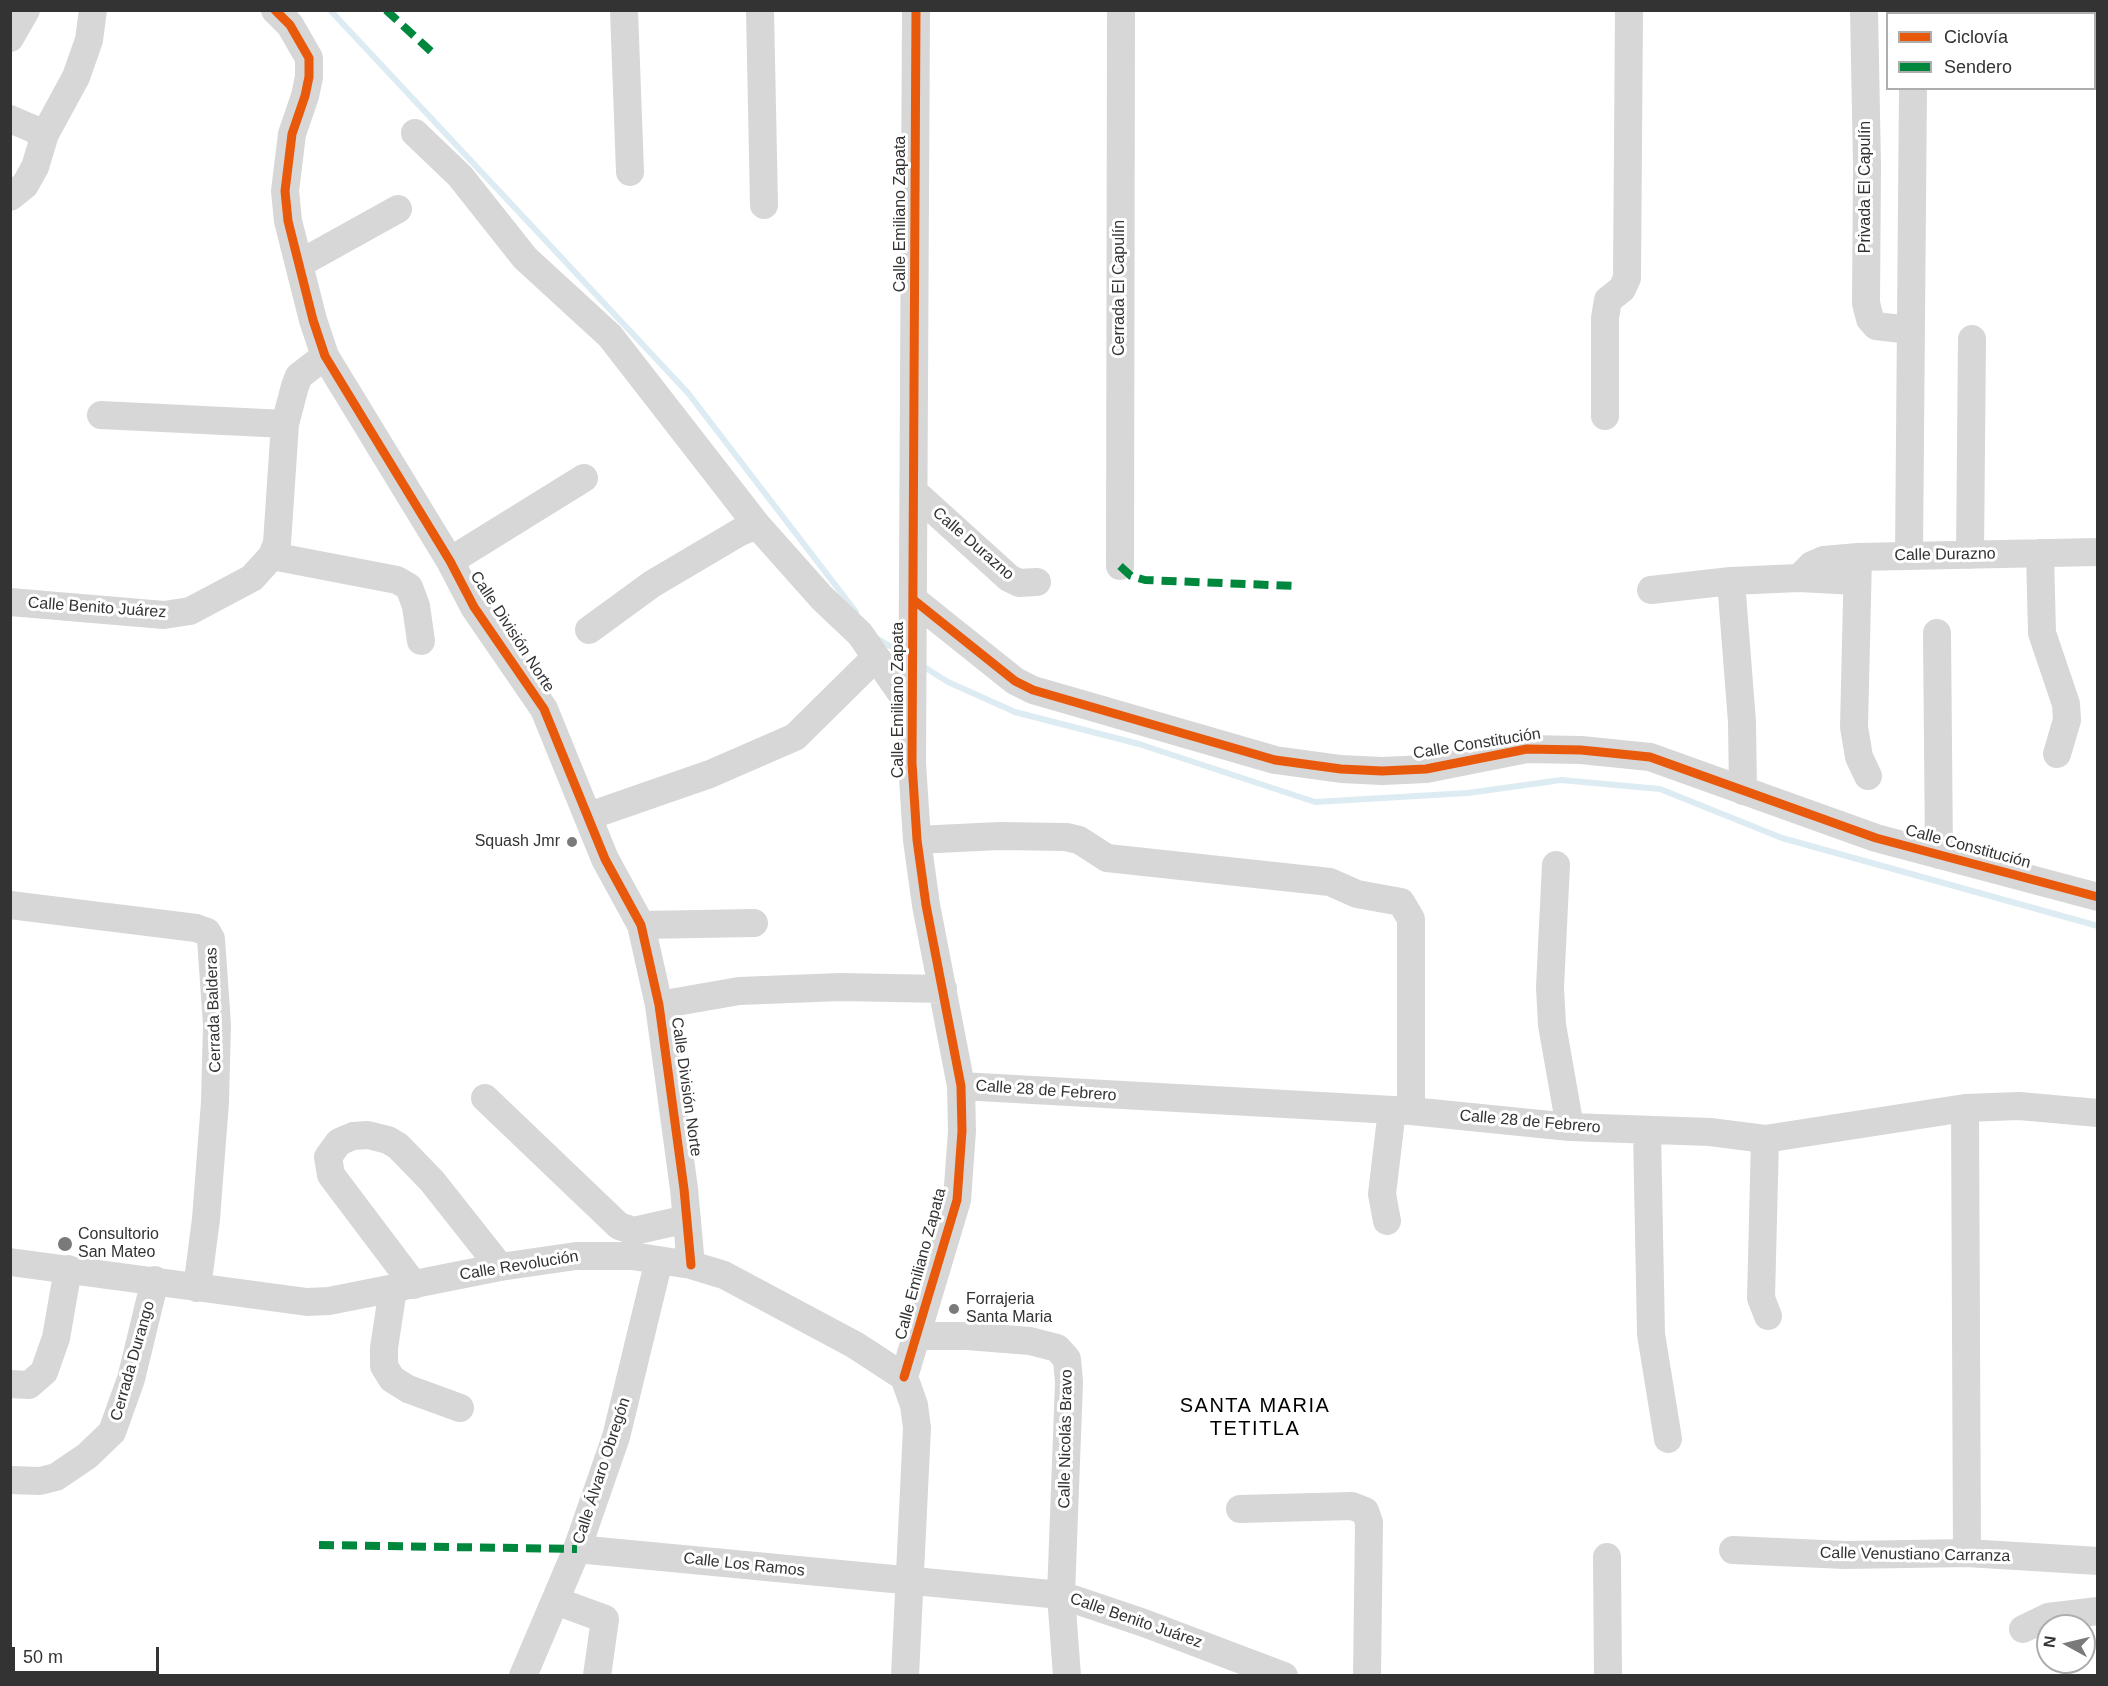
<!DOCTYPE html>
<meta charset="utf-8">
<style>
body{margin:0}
#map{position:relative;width:2108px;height:1686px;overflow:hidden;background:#fff;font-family:Helvetica,sans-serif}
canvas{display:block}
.frame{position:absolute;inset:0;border:12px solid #333;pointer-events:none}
.legend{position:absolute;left:1886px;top:12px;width:210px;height:78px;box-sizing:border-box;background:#fff;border:2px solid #adadad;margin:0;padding:8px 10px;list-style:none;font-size:18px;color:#333}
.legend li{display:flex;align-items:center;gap:12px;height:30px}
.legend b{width:30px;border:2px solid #adadad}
.north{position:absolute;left:2036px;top:1614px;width:60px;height:60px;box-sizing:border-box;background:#fff;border:2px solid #adadad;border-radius:50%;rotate:278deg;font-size:16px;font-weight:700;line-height:24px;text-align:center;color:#333}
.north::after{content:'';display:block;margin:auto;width:21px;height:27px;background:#7a7a7a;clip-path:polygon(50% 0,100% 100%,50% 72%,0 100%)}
.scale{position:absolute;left:12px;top:1647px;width:147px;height:27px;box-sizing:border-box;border:3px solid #333;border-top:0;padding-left:8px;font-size:18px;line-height:21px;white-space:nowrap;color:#333;-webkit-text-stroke:4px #fff;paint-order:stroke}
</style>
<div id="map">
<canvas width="2108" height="1686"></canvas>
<div class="frame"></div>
<ul class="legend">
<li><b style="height:8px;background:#e8590c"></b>Ciclovía</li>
<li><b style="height:8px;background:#00873e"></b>Sendero</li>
</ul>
<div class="north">N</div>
<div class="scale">50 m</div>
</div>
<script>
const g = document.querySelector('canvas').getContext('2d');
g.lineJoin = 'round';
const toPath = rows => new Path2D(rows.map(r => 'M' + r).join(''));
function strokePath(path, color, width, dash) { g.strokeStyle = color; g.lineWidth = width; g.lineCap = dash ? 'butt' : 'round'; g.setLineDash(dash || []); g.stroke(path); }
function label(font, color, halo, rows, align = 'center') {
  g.font = font + ' Helvetica,sans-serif'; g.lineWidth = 6; g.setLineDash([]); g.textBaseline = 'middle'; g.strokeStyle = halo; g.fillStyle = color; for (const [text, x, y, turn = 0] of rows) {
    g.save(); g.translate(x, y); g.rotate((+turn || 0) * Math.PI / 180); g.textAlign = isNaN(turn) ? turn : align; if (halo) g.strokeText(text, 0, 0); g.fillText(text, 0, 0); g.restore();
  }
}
const stream = toPath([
 [330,10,688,393,856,612],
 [878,639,905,655],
 [921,665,948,682,1015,712,1139,744,1315,802,1468,793,1561,780,1660,789,1782,838,2098,926]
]);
const minor = toPath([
 [275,10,290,25,309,58,309,77,305,96,292,134,285,191,288,221,313,320,325,356,450,561,474,607,544,709,605,859,641,925,659,1005,684,1189,691,1265],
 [624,10,630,172],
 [760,10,764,205],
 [1864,10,1867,165,1866,303,1870,319,1876,326,1910,330],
 [1914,14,1914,10],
 [10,38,26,10],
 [10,119,45,134],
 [415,133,460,176,525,258,610,336,757,525,822,598,860,634,901,693,911,712],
 [10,197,25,185,35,167,45,134,76,77,89,40,93,10],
 [299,264,398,209],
 [101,415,285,424],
 [1605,416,1605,318,1608,300,1622,289,1627,278,1629,10],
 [914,492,1009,578,1019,583,1037,582],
 [2040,553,2042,633,2066,704,2067,720,2057,754],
 [1909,555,1913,88],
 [1970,555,1972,339],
 [272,556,397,580,409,587,416,606,421,641],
 [1858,557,1854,727,1859,757,1868,776],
 [450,561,584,478],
 [1120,566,1121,10],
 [1799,578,1812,565,1824,560,1858,557,2098,552],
 [1731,581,1742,722,1743,791],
 [1651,590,1731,581,1799,578,1856,581],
 [915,601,1015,681,1033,690,1275,760,1341,769,1382,771,1426,769,1527,749,1581,750,1650,757,1876,838,2098,897],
 [10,602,164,615,190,611,252,578,272,556,277,543,285,424,295,386,299,376,325,356],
 [589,630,652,584,740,532,757,525],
 [1937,633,1939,855],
 [589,816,710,774,795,737,876,657],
 [917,840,999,836,1066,837,1079,840,1107,858,1330,882,1357,894,1401,902,1411,919,1411,1111],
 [1556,865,1550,987,1552,1025,1570,1127],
 [10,905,196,928,207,932,211,939,217,1025,215,1102,206,1219,197,1288],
 [641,925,754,923],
 [659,1005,739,991,841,987,943,989],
 [961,1086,1411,1111,1570,1127,1710,1132,1765,1139,1965,1108,2019,1106,2098,1113],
 [485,1098,619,1226,634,1231,687,1219],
 [1965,1108,1967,1553],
 [1647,1131,1651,1334,1668,1439],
 [1765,1139,1761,1298,1768,1316],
 [1387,1221,1382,1194,1392,1110],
 [10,1262,307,1302,329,1301,500,1267,576,1256,632,1256,691,1265,724,1275,855,1345,904,1377,914,1405,917,1428,905,1676],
 [414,1285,331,1175,328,1157,339,1142,353,1136,368,1135,388,1140,398,1146,432,1181,500,1267],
 [393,1289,384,1348,384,1366,392,1379,408,1389,460,1408],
 [917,1336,967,1336,1030,1341,1057,1348,1067,1359,1069,1382,1061,1595,1067,1676],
 [904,1377,957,1200,962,1131,961,1086,926,905,917,840,912,763,916,10],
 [10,1384,29,1385,44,1372,56,1338,68,1269],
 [10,1480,40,1481,56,1477,87,1456,112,1432,131,1379,155,1280],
 [1240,1509,1352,1506,1365,1511,1369,1522,1367,1676],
 [577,1549,1061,1595,1144,1623,1284,1676],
 [1733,1550,1845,1555,1967,1553,2098,1561],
 [1607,1557,1608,1676],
 [556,1601,605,1619,597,1676],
 [2023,1629,2048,1617,2098,1611],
 [523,1676,577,1549,616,1437,659,1260]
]);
const quiet = toPath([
 [386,10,436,56],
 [1120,566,1131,576,1145,580,1296,586],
 [319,1545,577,1549]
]);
const cycleway = toPath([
 [275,10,290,25,309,58,309,77,305,96,292,134,285,191,288,221,313,320,325,356,450,561,474,607,544,709,605,859,641,925,659,1005,684,1189,691,1265],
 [915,601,1015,681,1033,690,1275,760,1341,769,1382,771,1426,769,1527,749,1581,750,1650,757,1876,838,2098,897],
 [904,1377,957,1200,962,1131,961,1086,926,905,917,840,912,763,916,10]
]);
const markers = [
 [572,842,6,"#7a7a7a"],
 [65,1244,8,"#7a7a7a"],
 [954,1309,6,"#7a7a7a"]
];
const streetNames = [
 ["Privada El Capulín",1866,187,-90],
 ["Calle Emiliano Zapata",901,214,-90],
 ["Cerrada El Capulín",1120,288,-90],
 ["Calle Durazno",973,544,41],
 ["Calle Durazno",1945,555,-1],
 ["Calle Benito Juárez",97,608,4],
 ["Calle División Norte",512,632,57],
 ["Calle Emiliano Zapata",899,700,-90],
 ["Calle Constitución",1477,744,-9],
 ["Calle Constitución",1968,847,15],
 ["Cerrada Balderas",214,1010,-92],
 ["Calle División Norte",686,1087,82],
 ["Calle 28 de Febrero",1046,1091,4],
 ["Calle 28 de Febrero",1530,1122,5],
 ["Calle Emiliano Zapata",921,1264,-75],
 ["Calle Revolución",519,1266,-9],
 ["Cerrada Durango",133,1361,-74],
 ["Calle Nicolás Bravo",1066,1439,-89],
 ["Calle Álvaro Obregón",602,1471,-72],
 ["Calle Venustiano Carranza",1915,1555,1],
 ["Calle Los Ramos",744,1565,6],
 ["Calle Benito Juárez",1136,1621,19]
];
const poiNames = [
 ["Squash Jmr",560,842,"right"],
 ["Consultorio",78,1235],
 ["San Mateo",78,1253],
 ["Forrajeria",966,1300],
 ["Santa Maria",966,1318]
];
const quarterNames = [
 ["SANTA MARIA",1255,1406],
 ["TETITLA",1255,1429]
];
strokePath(stream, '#ddebf3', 6);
strokePath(minor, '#d7d7d7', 28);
strokePath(quiet, '#00873e', 8, [15, 8]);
strokePath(cycleway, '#e8590c', 9);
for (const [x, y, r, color] of markers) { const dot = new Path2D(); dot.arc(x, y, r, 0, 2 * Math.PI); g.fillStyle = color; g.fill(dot); strokePath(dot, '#fff', 2); }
label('16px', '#333', '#fff', streetNames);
label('16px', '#333', '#fff', poiNames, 'left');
g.letterSpacing = '1.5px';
label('20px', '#000', '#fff', quarterNames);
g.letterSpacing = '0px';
</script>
